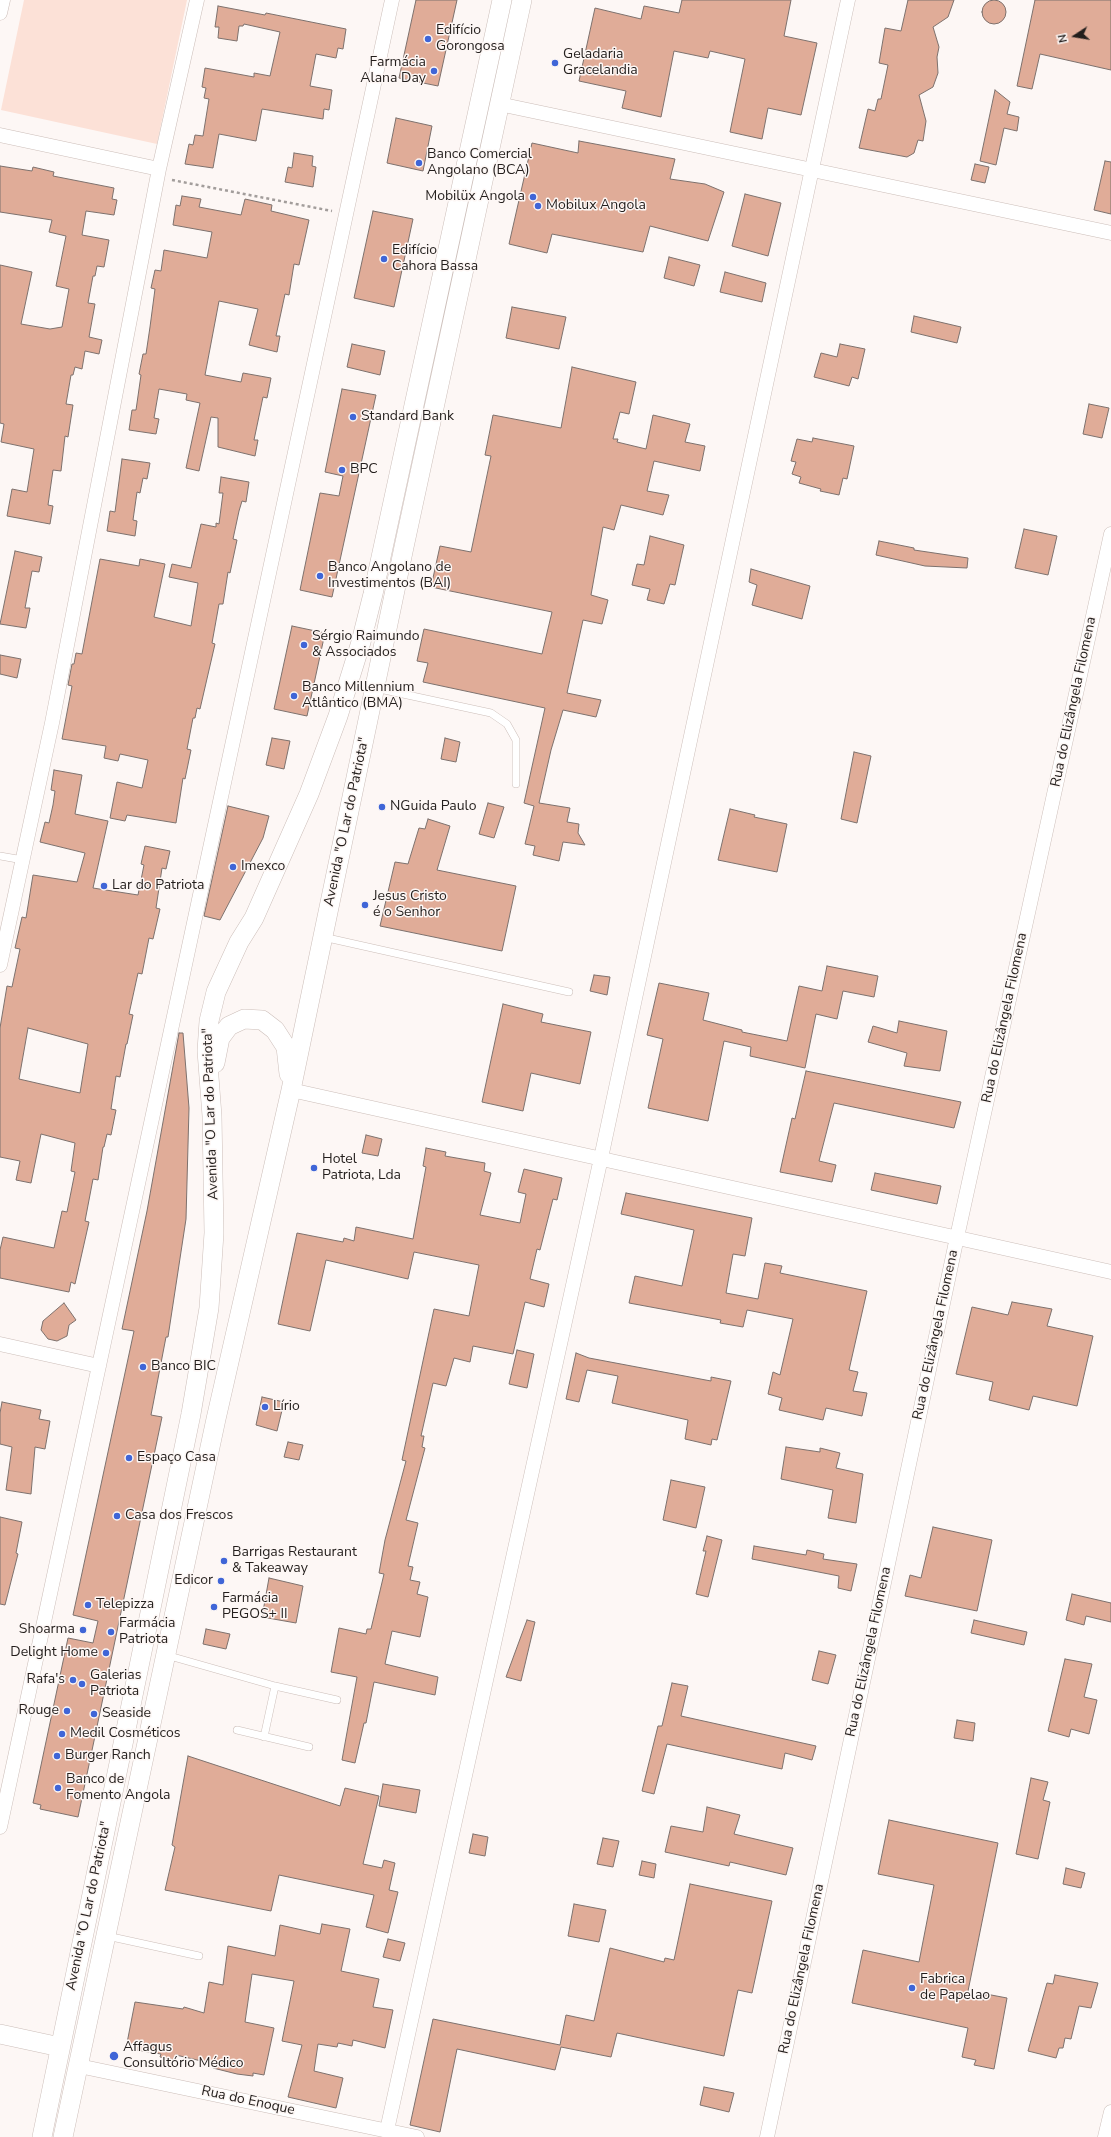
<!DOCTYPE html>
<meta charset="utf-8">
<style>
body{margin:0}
#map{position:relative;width:1111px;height:2137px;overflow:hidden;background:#fdf7f5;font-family:"Nunito Sans",sans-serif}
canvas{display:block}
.north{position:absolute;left:1055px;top:16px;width:40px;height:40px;-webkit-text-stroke:3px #fdf7f5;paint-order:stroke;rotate:258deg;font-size:11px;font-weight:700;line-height:16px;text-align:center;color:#231e1c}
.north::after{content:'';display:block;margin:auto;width:14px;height:18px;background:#231e1c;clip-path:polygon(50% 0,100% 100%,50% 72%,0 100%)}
</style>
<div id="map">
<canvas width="1111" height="2137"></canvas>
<div class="north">N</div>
</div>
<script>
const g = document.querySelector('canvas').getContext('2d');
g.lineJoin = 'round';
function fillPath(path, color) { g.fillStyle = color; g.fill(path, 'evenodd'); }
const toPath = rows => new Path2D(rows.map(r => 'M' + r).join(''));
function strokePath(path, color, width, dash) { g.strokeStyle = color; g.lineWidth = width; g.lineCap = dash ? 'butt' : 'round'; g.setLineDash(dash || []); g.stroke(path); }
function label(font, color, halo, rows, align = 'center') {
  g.font = font + ' "Nunito Sans",sans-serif'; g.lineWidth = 3; g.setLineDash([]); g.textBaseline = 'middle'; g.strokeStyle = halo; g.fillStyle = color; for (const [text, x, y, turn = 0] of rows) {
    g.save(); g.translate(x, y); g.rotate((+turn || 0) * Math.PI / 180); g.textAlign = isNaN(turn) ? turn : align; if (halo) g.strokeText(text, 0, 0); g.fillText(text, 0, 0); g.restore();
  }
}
const green = toPath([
 [24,0,187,0,157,144,1,110]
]);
const building = toPath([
 [416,0,457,0,438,86,399,78,416,0],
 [682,0,791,0,784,36,817,43,801,115,768,108,762,139,730,132,745,59,710,51,708,58,674,51,661,117,622,108,626,91,579,81,595,8,641,19,644,6,679,13,682,0],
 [908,0,954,0,948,17,933,27,939,47,937,57,938,73,933,87,919,95,926,121,923,141,918,140,914,153,907,157,859,148,868,109,875,111,878,99,881,99,888,65,879,63,885,28,901,31,908,0],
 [1035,0,1111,0,1111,70,1040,54,1032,89,1017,86,1035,0],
 '982 12a12 12 0 1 1 24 0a12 12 0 1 1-24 0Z',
 [218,6,265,15,266,13,346,29,343,49,338,48,336,58,316,54,310,86,332,90,329,110,324,109,323,119,262,109,256,141,219,134,213,168,185,164,189,144,193,145,195,135,203,136,209,99,204,98,206,88,202,87,205,68,254,77,254,73,270,76,280,32,244,24,243,26,239,26,237,41,218,38,219,27,215,27,218,6],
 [995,90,1010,102,1007,114,1019,117,1017,131,1004,128,996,165,980,161,995,90],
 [396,118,432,126,423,171,387,163,396,118],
 [579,141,675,159,670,179,705,184,724,192,708,241,650,226,643,252,552,234,547,253,509,244,532,143,578,153,579,141],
 [294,153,313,156,312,166,316,167,313,187,285,182,288,167,292,168,294,153],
 [1105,161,1111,162,1111,214,1094,210,1105,161],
 [975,164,989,167,985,183,971,180,975,164],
 [0,166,32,171,33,167,54,172,53,176,114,188,112,199,117,200,114,215,86,211,82,235,109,240,104,267,97,266,95,276,93,276,88,303,95,304,89,337,102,340,99,354,85,351,82,369,75,367,73,375,71,375,66,404,73,405,68,437,65,436,61,471,53,470,48,505,53,506,50,524,7,516,12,489,27,492,34,449,1,442,4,424,0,423,0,265,32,272,21,324,50,329,62,327,69,289,56,286,66,236,49,232,52,220,0,212,0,166],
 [745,194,781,203,768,256,732,246,745,194],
 [182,196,201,199,199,207,241,215,245,199,272,205,271,211,309,220,299,265,294,264,289,295,285,294,276,336,280,336,277,352,249,345,258,309,219,301,205,375,241,382,243,373,271,378,267,398,263,397,254,440,258,440,255,456,218,447,218,418,211,417,199,471,186,468,200,403,186,400,187,394,159,389,154,418,159,419,156,434,129,430,132,410,136,410,141,375,139,374,143,354,146,354,150,327,155,289,151,288,155,270,161,271,164,250,207,258,212,232,173,225,176,205,180,206,182,196],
 [373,211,413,219,394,307,354,298,373,211],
 [669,257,700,265,694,286,664,278,669,257],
 [725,272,766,283,762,302,720,292,725,272],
 [512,307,566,317,559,349,506,338,512,307],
 [914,316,961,327,957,343,911,332,914,316],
 [352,344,385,351,380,375,347,367,352,344],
 [840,344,865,349,858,379,852,377,849,386,814,377,821,353,837,357,840,344],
 [572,367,636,382,629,414,620,412,613,439,618,439,617,442,646,449,653,415,690,424,685,442,705,446,700,471,654,461,647,491,669,495,663,515,621,505,614,530,603,527,591,595,608,600,602,624,583,620,567,693,601,700,596,717,563,710,551,750,539,803,570,808,567,822,579,824,578,833,585,845,563,842,559,861,533,855,535,846,525,844,534,806,524,803,545,708,423,682,428,663,417,661,424,629,542,654,552,612,431,587,440,546,471,552,491,456,485,455,493,415,561,428,572,367],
 [342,389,376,395,332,597,300,590,320,493,339,496,343,476,325,472,342,389],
 [1089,404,1109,408,1102,438,1083,434,1089,404],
 [813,438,854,446,847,479,843,478,839,495,820,491,821,489,799,483,801,477,792,474,796,462,791,461,797,439,812,442,813,438],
 [122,459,150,463,147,479,143,478,140,493,137,492,133,520,137,521,135,536,107,531,110,511,115,512,122,459],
 [221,477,249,482,246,502,242,501,239,511,233,539,237,540,230,573,228,572,223,604,219,604,212,643,215,644,200,709,197,708,195,718,193,718,187,749,191,750,185,779,183,778,176,823,127,815,125,821,110,818,117,782,142,788,148,760,120,754,118,761,104,758,106,746,62,739,72,686,68,685,72,664,74,664,76,653,82,654,100,559,139,566,140,559,165,564,154,617,191,626,198,583,169,577,172,564,191,568,201,524,216,527,216,523,219,524,223,493,219,493,221,477],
 [1024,529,1057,536,1048,575,1015,568,1024,529],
 [650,536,684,545,675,585,670,584,664,604,647,600,650,589,632,585,637,564,644,565,650,536],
 [879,541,914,548,914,550,968,558,967,568,925,566,876,555,879,541],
 [15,551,42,557,39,572,32,571,25,608,30,608,26,628,0,624,15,551],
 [751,569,810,586,802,619,752,605,757,585,749,582,751,569],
 [292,626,325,633,307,716,274,709,292,626],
 [0,655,21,659,17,678,0,674,0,655],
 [272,738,290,741,284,769,266,765,272,738],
 [445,738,460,742,456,762,441,759,445,738],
 [854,752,871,756,857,823,841,819,854,752],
 [54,770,82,775,75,814,108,821,93,888,138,895,144,865,141,864,145,846,170,851,166,869,162,868,156,908,160,909,153,939,149,938,142,974,138,973,136,982,129,1014,133,1015,127,1044,126,1044,120,1077,116,1076,111,1109,116,1110,111,1135,107,1134,104,1147,103,1147,98,1180,93,1179,85,1221,89,1222,75,1284,71,1282,69,1292,0,1278,0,1250,3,1237,54,1248,62,1211,67,1212,75,1172,71,1171,75,1143,41,1134,31,1183,16,1180,20,1161,0,1157,0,1028,7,986,12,987,20,949,15,948,22,917,26,918,33,875,77,882,85,853,40,842,45,822,49,823,53,805,55,791,51,790,54,770],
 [28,1028,88,1044,80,1093,19,1079,28,1028],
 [488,803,504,807,494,838,479,834,488,803],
 [228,806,269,816,263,838,220,920,204,916,228,806],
 [730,809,755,815,754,817,787,824,777,872,718,860,730,809],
 [428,819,450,826,437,870,516,886,502,951,380,926,395,862,408,864,419,828,425,829,428,819],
 [827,966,878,976,874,997,843,991,837,1019,816,1014,805,1068,750,1056,751,1047,724,1041,708,1121,648,1108,663,1039,647,1035,659,983,709,993,703,1020,742,1030,742,1032,787,1041,799,986,822,991,827,966],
 [594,975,610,977,607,995,590,991,594,975],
 [503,1004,543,1014,541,1022,591,1032,580,1084,531,1073,523,1111,482,1102,503,1004],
 [899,1021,947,1031,940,1071,904,1066,907,1053,868,1042,873,1026,897,1033,899,1021],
 [179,1033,183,1033,189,1108,186,1219,168,1337,166,1337,151,1415,162,1417,78,1817,40,1809,41,1805,33,1803,68,1638,93,1643,98,1621,73,1615,134,1331,122,1329,147,1211,179,1033],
 [806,1071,961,1102,954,1128,834,1103,819,1161,836,1165,832,1182,780,1172,792,1118,795,1119,806,1071],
 [366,1135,382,1139,378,1156,362,1153,366,1135],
 [426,1148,446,1152,445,1156,485,1163,484,1171,491,1173,480,1215,520,1223,526,1194,518,1192,524,1169,562,1178,557,1200,553,1199,540,1250,537,1249,530,1279,549,1284,544,1307,525,1302,513,1354,473,1346,470,1362,454,1358,446,1386,433,1383,421,1436,424,1436,422,1447,425,1448,406,1520,418,1523,408,1566,413,1567,410,1580,420,1582,417,1594,428,1597,420,1637,392,1631,385,1664,438,1677,435,1695,374,1682,366,1723,364,1723,355,1763,342,1760,357,1677,331,1672,339,1628,366,1634,367,1629,371,1629,384,1574,379,1573,385,1540,406,1461,402,1460,434,1309,469,1316,479,1265,414,1252,408,1279,326,1260,310,1331,278,1324,297,1233,343,1242,344,1238,354,1241,356,1227,413,1239,426,1167,423,1166,426,1148],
 [875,1173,941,1186,937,1204,871,1190,875,1173],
 [626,1193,752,1218,745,1256,733,1254,726,1293,758,1299,765,1263,782,1266,780,1273,867,1291,849,1370,858,1372,853,1391,867,1393,862,1416,826,1408,823,1420,779,1410,782,1398,768,1394,773,1372,780,1375,793,1319,747,1310,743,1327,720,1323,721,1320,629,1303,635,1276,682,1286,694,1230,621,1214,626,1193],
 [1012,1302,1052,1309,1047,1326,1093,1336,1077,1406,1033,1396,1029,1410,989,1400,993,1382,956,1374,972,1307,1008,1315,1012,1302],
 [64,1303,76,1320,69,1325,67,1336,57,1341,48,1339,41,1330,43,1321,64,1303],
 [517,1350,534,1354,527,1388,509,1384,517,1350],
 [576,1353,589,1358,711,1381,711,1377,731,1381,717,1440,712,1439,711,1445,685,1439,688,1420,612,1403,618,1376,587,1370,579,1402,566,1399,576,1353],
 [262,1397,284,1402,277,1431,256,1425,262,1397],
 [2,1402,41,1410,39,1419,50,1421,45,1449,35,1447,31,1494,6,1490,12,1447,0,1444,0,1413,2,1402],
 [288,1442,303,1445,299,1460,284,1457,288,1442],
 [786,1447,820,1452,820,1448,840,1453,836,1468,863,1474,856,1523,828,1518,833,1490,781,1479,786,1447],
 [671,1480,705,1487,696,1528,663,1520,671,1480],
 [0,1517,22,1522,16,1553,18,1554,5,1605,0,1604,0,1517],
 [933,1527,992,1540,977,1611,905,1596,910,1575,921,1578,933,1527],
 [707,1536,722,1540,708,1597,696,1594,706,1551,703,1551,707,1536],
 [754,1546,806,1555,807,1550,824,1554,823,1559,857,1564,851,1591,838,1588,839,1576,752,1559,754,1546],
 [269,1578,303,1586,296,1623,262,1617,269,1578],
 [1072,1594,1111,1603,1111,1622,1086,1616,1084,1625,1066,1620,1072,1594],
 [527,1620,535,1622,521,1681,506,1677,527,1620],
 [974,1620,1027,1632,1024,1645,971,1633,974,1620],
 [206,1629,230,1634,226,1649,203,1644,206,1629],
 [819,1651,836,1655,828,1684,812,1680,819,1651],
 [1065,1659,1092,1664,1084,1697,1097,1700,1089,1734,1071,1729,1069,1737,1048,1731,1065,1659],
 [672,1683,688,1686,681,1716,816,1746,812,1760,785,1753,782,1769,667,1744,654,1794,642,1791,658,1726,662,1726,672,1683],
 [957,1720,975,1723,973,1741,954,1738,957,1720],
 [188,1756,340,1806,345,1788,379,1796,363,1864,382,1868,384,1860,395,1863,389,1890,398,1892,388,1933,366,1927,374,1895,279,1875,271,1911,165,1890,175,1847,172,1845,188,1756],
 [1031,1778,1048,1782,1043,1800,1050,1802,1038,1859,1016,1854,1031,1778],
 [383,1784,420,1790,416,1813,379,1806,383,1784],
 [707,1807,740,1815,734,1834,793,1848,786,1875,730,1862,729,1866,665,1852,671,1826,703,1832,707,1807],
 [889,1820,998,1843,967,1996,984,2000,986,1994,1007,1998,994,2069,974,2065,976,2060,962,2057,968,2028,852,2003,863,1950,919,1962,934,1885,878,1874,889,1820],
 [473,1834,488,1837,485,1856,469,1853,473,1834],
 [603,1838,619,1841,613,1867,597,1864,603,1838],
 [642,1861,656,1864,654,1878,639,1875,642,1861],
 [1066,1868,1085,1873,1081,1888,1063,1884,1066,1868],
 [690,1884,772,1901,752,1993,738,1990,724,2056,617,2033,611,2057,561,2047,555,2070,457,2049,440,2132,410,2125,433,2019,560,2045,566,2015,594,2021,610,1948,664,1962,665,1958,674,1960,690,1884],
 [574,1904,606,1910,599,1942,568,1936,574,1904],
 [322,1924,350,1929,341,1971,379,1979,373,2007,393,2010,385,2048,353,2040,352,2046,338,2043,337,2047,318,2044,314,2071,343,2078,336,2108,288,2097,302,2045,282,2041,294,1981,252,1974,245,2022,274,2028,264,2075,253,2073,253,2076,237,2074,213,2068,214,2064,176,2055,175,2060,160,2057,161,2054,136,2050,137,2045,127,2043,135,2002,183,2009,184,2007,204,2013,209,1982,223,1985,228,1946,275,1956,280,1925,320,1934,322,1924],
 [388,1939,405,1943,400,1961,383,1957,388,1939],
 [1055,1975,1098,1983,1091,2008,1079,2006,1071,2039,1065,2038,1063,2048,1059,2048,1056,2058,1028,2051,1047,1983,1053,1984,1055,1975],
 [704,2087,734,2093,729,2112,700,2105,704,2087]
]);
const path = toPath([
 [172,180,332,211]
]);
const lane = toPath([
 [375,688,491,713,507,724,516,740,516,784],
 [0,856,23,860],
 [323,937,569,992],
 [166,1655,275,1686,337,1700],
 [237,1730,309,1747],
 [264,1737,275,1686],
 [107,1936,199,1956]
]);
const street = toPath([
 [0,13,3,0],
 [499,104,1111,233],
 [0,135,159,169],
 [0,965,52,723,159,169,197,0],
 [291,1090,1111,1272],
 [0,1344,99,1366],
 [0,1827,392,0],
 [79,2066,417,2137],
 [387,2130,601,1158,848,0],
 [767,2137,957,1237,1111,534],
 [1105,2137,1111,2112]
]);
const secondary = toPath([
 [215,1063,220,1038,229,1026,244,1019,262,1020,275,1030,286,1047,289,1074],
 [0,2034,60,2047],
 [42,2137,191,1414,209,1308,214,1233,212,1116,207,1051,209,1021,216,992,239,942,254,918,309,794,338,716,361,642,373,594,502,0],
 [63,2137,216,1419,291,1090,404,547,522,0]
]);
const markers = [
 [428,39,4,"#3f65d7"],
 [555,63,4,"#3f65d7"],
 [434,71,4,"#3f65d7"],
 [419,163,4,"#3f65d7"],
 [533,197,4,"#3f65d7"],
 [538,206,4,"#3f65d7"],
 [384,259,4,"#3f65d7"],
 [353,417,4,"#3f65d7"],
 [342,470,4,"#3f65d7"],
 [320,576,4,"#3f65d7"],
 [304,645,4,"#3f65d7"],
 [294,696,4,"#3f65d7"],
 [382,807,4,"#3f65d7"],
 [233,867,4,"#3f65d7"],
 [104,886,4,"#3f65d7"],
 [365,905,4,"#3f65d7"],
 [314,1168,4,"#3f65d7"],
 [143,1367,4,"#3f65d7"],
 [265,1407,4,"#3f65d7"],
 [129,1458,4,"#3f65d7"],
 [117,1516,4,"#3f65d7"],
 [224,1561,4,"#3f65d7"],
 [221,1581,4,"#3f65d7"],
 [88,1605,4,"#3f65d7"],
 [214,1607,4,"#3f65d7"],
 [83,1630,4,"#3f65d7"],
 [111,1632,4,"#3f65d7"],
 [106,1653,4,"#3f65d7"],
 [73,1680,4,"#3f65d7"],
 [82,1684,4,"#3f65d7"],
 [67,1711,4,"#3f65d7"],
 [94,1714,4,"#3f65d7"],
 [62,1734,4,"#3f65d7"],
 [57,1756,4,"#3f65d7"],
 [58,1788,4,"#3f65d7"],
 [912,1988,4,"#3f65d7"],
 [114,2056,5,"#3f65d7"]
];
const poiNames = [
 ["Edifício",436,31],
 ["Gorongosa",436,47],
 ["Geladaria",563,55],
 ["Gracelandia",563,71],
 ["Farmácia",426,63,"right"],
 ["Alana Day",426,79,"right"],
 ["Banco Comercial",427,155],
 ["Angolano (BCA)",427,171],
 ["Mobilüx Angola",525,197,"right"],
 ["Mobilux Angola",546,206],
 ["Edifício",392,251],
 ["Cahora Bassa",392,267],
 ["Standard Bank",361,417],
 ["BPC",350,470],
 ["Banco Angolano de",328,568],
 ["Investimentos (BAI)",328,584],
 ["Sérgio Raimundo",312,637],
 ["& Associados",312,653],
 ["Banco Millennium",302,688],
 ["Atlântico (BMA)",302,704],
 ["NGuida Paulo",390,807],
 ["Imexco",241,867],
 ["Lar do Patriota",112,886],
 ["Jesus Cristo",373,897],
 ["é o Senhor",373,913],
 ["Hotel",322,1160],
 ["Patriota, Lda",322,1176],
 ["Banco BIC",151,1367],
 ["Lírio",273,1407],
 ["Espaço Casa",137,1458],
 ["Casa dos Frescos",125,1516],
 ["Barrigas Restaurant",232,1553],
 ["& Takeaway",232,1569],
 ["Edicor",213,1581,"right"],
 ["Farmácia",222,1599],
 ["PEGOS+ II",222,1615],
 ["Telepizza",96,1605],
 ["Farmácia",119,1624],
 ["Patriota",119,1640],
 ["Shoarma",75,1630,"right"],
 ["Delight Home",98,1653,"right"],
 ["Galerias",90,1676],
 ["Patriota",90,1692],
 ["Rafa's",65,1680,"right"],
 ["Rouge",59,1711,"right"],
 ["Seaside",102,1714],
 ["Medil Cosméticos",70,1734],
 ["Burger Ranch",65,1756],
 ["Banco de",66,1780],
 ["Fomento Angola",66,1796],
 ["Fabrica",920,1980],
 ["de Papelao",920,1996],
 ["Affagus",123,2048],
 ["Consultório Médico",123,2064]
];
const streetNames = [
 ["Rua do Elizângela Filomena",1074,702,-78],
 ["Avenida \"O Lar do Patriota\"",347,822,-78],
 ["Rua do Elizângela Filomena",1005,1018,-78],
 ["Avenida \"O Lar do Patriota\"",211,1114,-92],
 ["Rua do Elizângela Filomena",936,1335,-78],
 ["Rua do Elizângela Filomena",869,1652,-78],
 ["Avenida \"O Lar do Patriota\"",89,1906,-78],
 ["Rua do Elizângela Filomena",802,1969,-78],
 ["Rua do Enoque",248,2101,12]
];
fillPath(green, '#fce1d7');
fillPath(building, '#e0ac98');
strokePath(building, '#7d716d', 1);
strokePath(lane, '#ccbeb9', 8);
strokePath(street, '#ccbeb9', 15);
strokePath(secondary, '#ccbeb9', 20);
strokePath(path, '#a29d9b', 2.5, [3, 3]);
strokePath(lane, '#fff', 7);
strokePath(street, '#fff', 14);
strokePath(secondary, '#fff', 19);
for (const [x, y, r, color] of markers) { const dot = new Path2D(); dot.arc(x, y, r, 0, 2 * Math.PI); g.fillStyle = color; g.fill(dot); strokePath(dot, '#fdf7f5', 1.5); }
label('14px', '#231e1c', '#fdf7f5', poiNames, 'left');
label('14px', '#231e1c', '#fdf7f5', streetNames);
</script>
